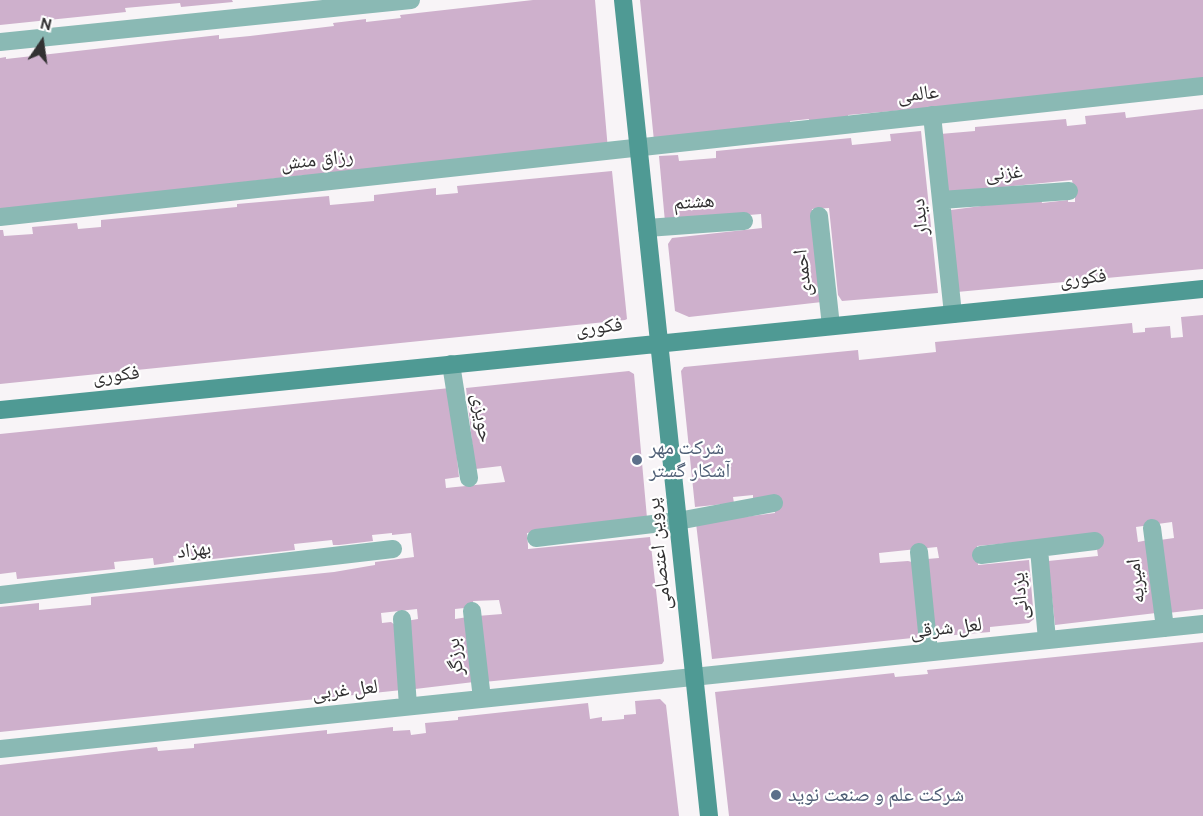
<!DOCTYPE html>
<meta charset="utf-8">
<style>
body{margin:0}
#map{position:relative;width:1203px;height:816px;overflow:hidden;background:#f8f4f7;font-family:Cabin,sans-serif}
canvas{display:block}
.north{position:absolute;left:12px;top:12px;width:60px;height:60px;-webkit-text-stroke:4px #fff;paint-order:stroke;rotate:13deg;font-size:16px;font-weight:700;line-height:24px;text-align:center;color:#323132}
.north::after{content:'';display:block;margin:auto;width:21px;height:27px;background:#323132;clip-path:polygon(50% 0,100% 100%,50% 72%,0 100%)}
</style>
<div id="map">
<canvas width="1203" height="816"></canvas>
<div class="north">N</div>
</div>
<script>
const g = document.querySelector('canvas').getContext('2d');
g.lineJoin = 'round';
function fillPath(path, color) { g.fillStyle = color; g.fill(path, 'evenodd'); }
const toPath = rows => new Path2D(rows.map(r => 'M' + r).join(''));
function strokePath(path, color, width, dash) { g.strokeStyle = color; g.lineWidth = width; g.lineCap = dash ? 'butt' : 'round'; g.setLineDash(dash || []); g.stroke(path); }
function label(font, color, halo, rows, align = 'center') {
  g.font = font + ' Cabin,"Noto Naskh Arabic",sans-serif'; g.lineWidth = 4.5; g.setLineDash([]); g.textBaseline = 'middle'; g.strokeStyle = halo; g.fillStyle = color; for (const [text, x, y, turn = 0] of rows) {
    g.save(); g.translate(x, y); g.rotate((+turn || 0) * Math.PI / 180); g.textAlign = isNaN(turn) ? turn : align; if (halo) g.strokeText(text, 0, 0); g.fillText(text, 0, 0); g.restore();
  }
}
const building = toPath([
 [0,0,232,0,233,2,181,7,180,3,125,8,126,12,0,25],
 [533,0,595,0,608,150,307,180,306,175,0,210,0,58,6,57,6,59,219,35,219,39,250,36,334,26,333,23,366,19,366,22,401,18,400,15],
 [640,0,1203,0,1203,90,926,108,848,115,848,122,809,126,809,119,790,121,790,127,654,141],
 [1203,109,1203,269,957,292,948,213,951,210,1041,198,1042,203,1068,200,1068,202,1075,202,1075,195,1072,180,945,193,940,134,975,131,975,127,1066,119,1067,126,1086,124,1085,116,1125,112,1126,118],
 [921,131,938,293,842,301,838,295,829,208,812,209,822,302,689,317,675,311,668,244,672,238,762,228,761,214,665,222,659,156,678,155,679,161,716,158,716,151,851,138,852,145,891,141,890,134],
 [612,171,627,319,625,320,0,384,0,230,3,230,4,236,33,234,32,227,77,223,78,229,101,227,101,220,237,207,237,204,329,196,330,205,374,201,374,195,436,188,436,195,458,193,457,186],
 [1203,315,1203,609,1168,613,1160,540,1174,538,1172,522,1136,527,1138,542,1148,540,1156,613,1055,625,1048,561,1098,556,1095,535,977,546,978,565,1029,560,1034,619,1029,623,990,627,990,632,932,637,927,559,939,558,937,547,917,549,879,553,880,563,908,561,912,562,922,637,712,659,696,523,775,513,773,500,753,502,753,495,733,497,734,503,695,507,681,371,684,367,858,350,859,360,936,352,935,342,1132,323,1133,333,1145,332,1145,328,1170,326,1171,338,1183,337,1181,317],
 [629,371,634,374,647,518,527,533,528,546,528,549,650,537,664,661,662,664,484,682,477,616,502,614,499,600,473,601,474,607,455,609,455,619,468,617,474,682,415,689,406,621,418,619,417,609,381,613,382,623,391,622,395,625,402,690,0,732,0,607,39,603,39,610,91,605,91,597,334,572,375,565,375,562,414,557,411,533,392,535,392,533,372,535,373,541,339,545,333,545,332,540,294,544,295,550,213,559,193,561,192,554,173,556,174,562,154,565,153,558,114,562,115,569,17,579,16,572,0,574,0,434,450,388,459,477,445,479,446,488,505,482,501,466,475,469,466,388],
 [1203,642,1203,816,729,816,715,692,894,673,895,677,928,674,927,670],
 [660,699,666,705,679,816,0,816,0,765,157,747,158,751,194,748,194,744,327,730,327,734,393,727,393,731,410,730,411,735,426,733,425,723,458,720,458,717,588,703,590,719,602,717,602,721,614,720,624,719,624,715,636,714,635,701]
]);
const street = toPath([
 [0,42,411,0],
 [932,115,953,314],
 [941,200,1069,191],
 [819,216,831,326],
 [0,217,1203,86],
 [647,228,744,221],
 [451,364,469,478],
 [1152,528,1165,628],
 [536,538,678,521,774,503],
 [1039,549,1047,640],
 [919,552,929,652],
 [981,555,1095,541],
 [0,595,393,549],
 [472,611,482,699],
 [402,619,408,706],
 [0,749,1203,624]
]);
const secondary = toPath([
 [623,0,709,816],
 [0,410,1203,289]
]);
const markers = [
 [637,460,6,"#5c6f8a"],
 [776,795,6,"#5c6f8a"]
];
const streetNames = [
 ["عالمی",918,94,-6],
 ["رزاق منش",317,160,-6],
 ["غزنی",1004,173,-4],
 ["هشتم",694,202,-4],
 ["دیدار",920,217,-96],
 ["احمدی",803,273,-96],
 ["فکوری",1083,278,-6],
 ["فکوری",599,327,-6],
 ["فکوری",116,375,-6],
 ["حویزی",482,418,81],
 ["بهزاد",194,550,-7],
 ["پروین اعتصامی",659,554,-96],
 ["امیریه",1136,581,-97],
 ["یزدانی",1020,596,-95],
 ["لعل شرقی",946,628,-6],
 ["برزگر",455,657,-97],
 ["لعل غربی",345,690,-6]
];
const serviceNames = [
 ["شرکت مهر",649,448],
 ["آشکار گستر",649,471],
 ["شرکت علم و صنعت نوید",788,795]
];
fillPath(building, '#ceb0cc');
strokePath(street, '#8ab9b4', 18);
strokePath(secondary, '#4f9a94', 18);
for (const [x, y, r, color] of markers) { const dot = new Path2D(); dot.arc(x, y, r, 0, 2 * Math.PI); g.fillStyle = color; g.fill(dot); strokePath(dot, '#fff', 2); }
label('20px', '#323132', '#fff', streetNames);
label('20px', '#4e5e75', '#fff', serviceNames, 'left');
</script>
